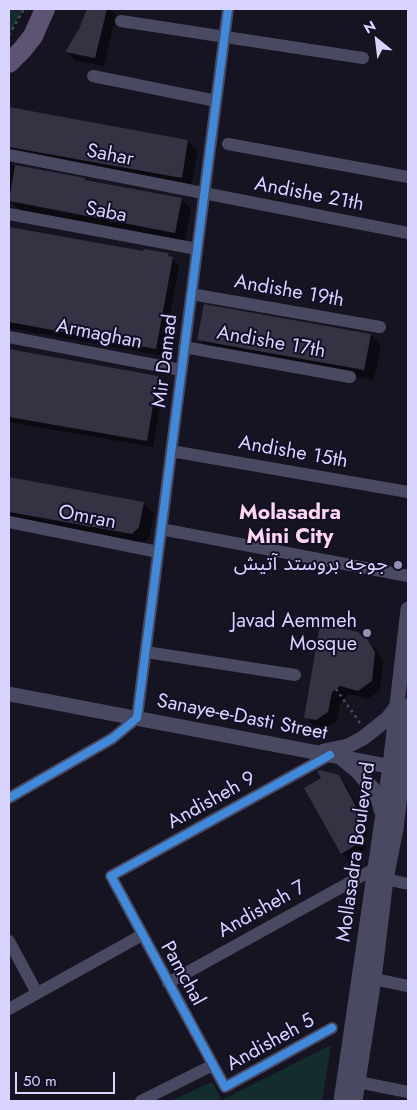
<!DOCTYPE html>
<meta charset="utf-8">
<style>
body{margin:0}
#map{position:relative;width:417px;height:1110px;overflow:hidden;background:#161421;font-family:Jost,sans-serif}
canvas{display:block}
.frame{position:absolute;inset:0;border:10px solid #d9d4ff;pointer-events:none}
.north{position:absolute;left:352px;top:15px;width:50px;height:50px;-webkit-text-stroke:4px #130f26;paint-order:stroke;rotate:331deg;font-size:14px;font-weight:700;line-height:20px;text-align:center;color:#d9d4ff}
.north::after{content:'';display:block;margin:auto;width:18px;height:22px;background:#d9d4ff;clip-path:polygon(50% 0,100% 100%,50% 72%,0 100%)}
.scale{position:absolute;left:15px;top:1072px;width:100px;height:22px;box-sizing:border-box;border:2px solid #d9d4ff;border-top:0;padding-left:6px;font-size:15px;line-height:18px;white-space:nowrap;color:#d9d4ff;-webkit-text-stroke:4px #130f26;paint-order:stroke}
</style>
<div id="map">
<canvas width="417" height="1110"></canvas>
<div class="frame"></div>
<div class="north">N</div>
<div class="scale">50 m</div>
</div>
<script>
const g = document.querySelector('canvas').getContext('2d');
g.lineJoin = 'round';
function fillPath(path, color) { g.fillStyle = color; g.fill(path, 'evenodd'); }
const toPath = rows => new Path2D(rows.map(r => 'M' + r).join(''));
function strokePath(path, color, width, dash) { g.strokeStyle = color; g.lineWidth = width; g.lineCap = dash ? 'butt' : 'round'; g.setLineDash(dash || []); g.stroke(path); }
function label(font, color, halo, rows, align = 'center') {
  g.font = font + ' Jost,"Noto Sans Arabic",sans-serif'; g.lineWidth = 4; g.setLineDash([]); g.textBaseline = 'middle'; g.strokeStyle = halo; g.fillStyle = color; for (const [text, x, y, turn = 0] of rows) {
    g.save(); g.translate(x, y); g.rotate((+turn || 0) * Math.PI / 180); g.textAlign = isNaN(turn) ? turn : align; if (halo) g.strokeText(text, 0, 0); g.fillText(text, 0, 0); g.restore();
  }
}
const green = toPath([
 [9,9,24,9,9,35],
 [331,1045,322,1101,170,1101,212,1082,222,1100]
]);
const shadow = toPath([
 [88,9,110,9,116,15,104,66,76,61,67,52,80,30],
 [9,108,188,141,198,152,191,187,13,159,11,165,85,179,87,182,181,199,191,209,185,242,20,211,10,201,11,193,9,193],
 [9,228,144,252,168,254,179,266,163,356,9,328],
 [205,306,371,335,381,345,374,380,209,349,199,339],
 [9,350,157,377,164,384,153,447,9,422],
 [9,478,143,503,154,513,149,538,143,544,9,520],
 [368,640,377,650,383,661,380,690,368,699,349,694,341,701,337,721,325,728,314,726,306,717],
 [338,776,345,783,367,824,365,850,348,860,342,853,323,779]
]);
const building = toPath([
 [87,9,107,9,95,58,65,52,79,29],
 [9,107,188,140,182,178,9,147],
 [15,165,85,178,85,180,182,198,175,233,9,201],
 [9,227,143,251,144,249,169,253,168,256,173,257,156,349,9,322],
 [204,304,371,334,364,370,197,340],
 [9,349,158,376,147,441,9,417],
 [9,477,144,502,139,527,132,534,9,512],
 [320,624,358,632,368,640,375,652,372,681,358,691,340,686,332,692,328,712,316,720,304,718],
 [320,770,339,775,361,816,358,844,341,854,304,788,321,778,317,771]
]);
const path = toPath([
 [9,35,24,9],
 [336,689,360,723]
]);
const minor = toPath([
 [121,21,363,58],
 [93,76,216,101],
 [228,144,408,177],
 [9,155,408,233],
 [9,214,197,249],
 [191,294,380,327],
 [9,337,181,370],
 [184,347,350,377],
 [171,451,408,492],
 [9,522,158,552],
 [161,529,408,576],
 [146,652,295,675],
 [330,755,111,876,225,1087,332,1028],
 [9,798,113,738,137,718,228,9],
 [386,879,408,884],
 [9,941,37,993],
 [374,979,408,986],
 [168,983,374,869],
 [9,1009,142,935],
 [358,1082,408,1092],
 [141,1101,213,1065]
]);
const tertiary = toPath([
 [9,694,398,768],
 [324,751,348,746,363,738,387,719,397,706],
 [342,759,357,771,373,789,378,798,381,810],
 [341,1101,390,766,408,609],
 [355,1101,374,979,386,879,396,829,403,769,407,706]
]);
const primary = toPath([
 [9,63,22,50,33,36,45,9]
]);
const cycleway = toPath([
 [330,755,111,876,225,1087,332,1028],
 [9,798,113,738,137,718,228,9]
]);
const markers = [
 [398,565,5,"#9591b1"],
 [367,633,5,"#9591b1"]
];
const streetNames = [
 ["Sahar",110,156,11],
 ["Andishe 21th",309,195,11],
 ["Saba",106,213,11],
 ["Andishe 19th",289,292,10],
 ["Armaghan",99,335,11],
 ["Andishe 17th",271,343,10],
 ["Mir Damad",166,361,-83],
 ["Andishe 15th",293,453,10],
 ["Omran",87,518,11],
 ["Sanaye-e-Dasti Street",242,718,11],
 ["Andisheh 9",212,801,-29],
 ["Mollasadra Boulevard",357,852,-82],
 ["Andisheh 7",262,910,-29],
 ["Pamchal",182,974,61],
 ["Andisheh 5",271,1043,-29]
];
const poiNames = [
 ["جوجه بروستد آتیش",388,565],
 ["Javad Aemmeh",357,622],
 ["Mosque",357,645]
];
const neighbourhoodNames = [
 ["Molasadra",290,514],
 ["Mini City",290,538]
];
fillPath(green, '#132c2d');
fillPath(shadow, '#0007');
fillPath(building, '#343243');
strokePath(path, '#44505f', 2.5, [2.5, 4]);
strokePath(minor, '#4a4962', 12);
strokePath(tertiary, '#4a4962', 15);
strokePath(primary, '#5e5373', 20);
strokePath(cycleway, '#408adc', 8);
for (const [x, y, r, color] of markers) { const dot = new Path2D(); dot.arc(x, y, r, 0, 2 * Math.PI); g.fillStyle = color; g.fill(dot); strokePath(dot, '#130f26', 2); }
label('20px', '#d9d4ff', '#130f26', streetNames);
label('20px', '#d9d4ff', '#130f26', poiNames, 'right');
label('bold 21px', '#ffd6f0', '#130f26', neighbourhoodNames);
</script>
